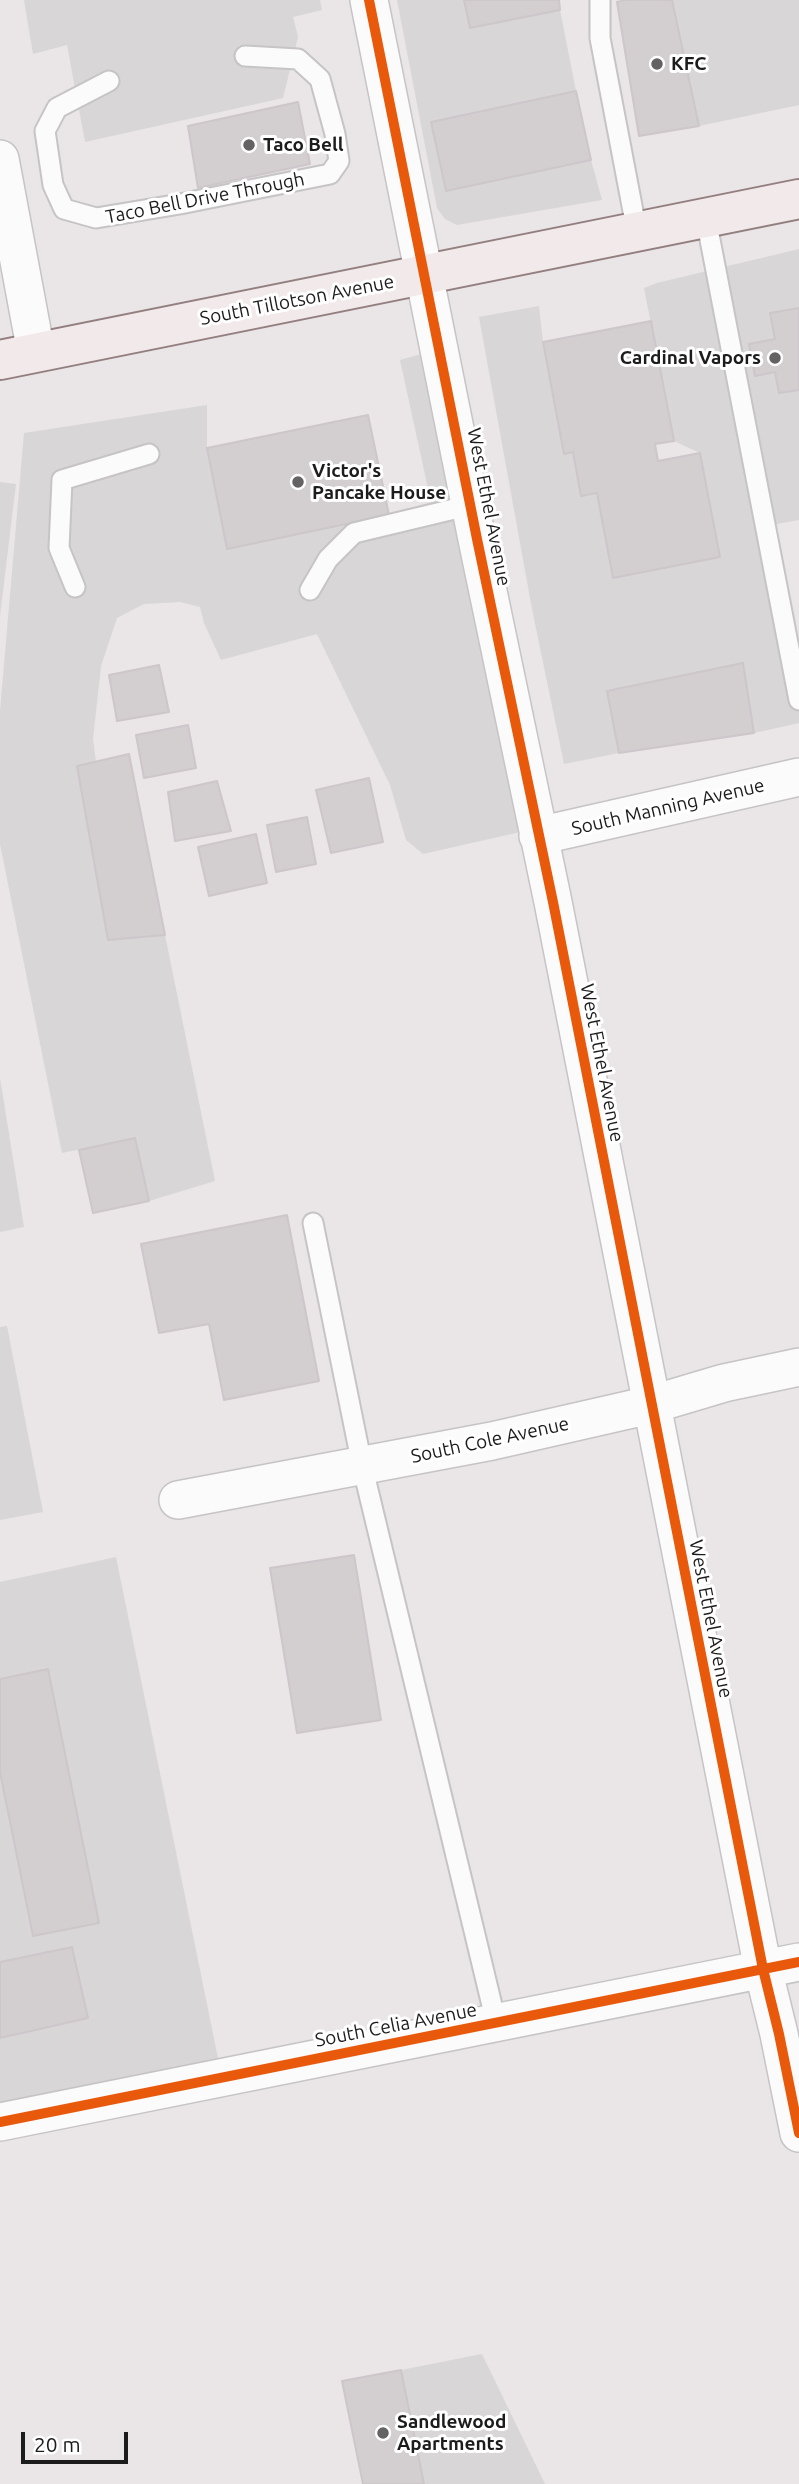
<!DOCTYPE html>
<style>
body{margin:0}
#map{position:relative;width:799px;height:2484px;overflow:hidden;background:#eae5e7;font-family:Ubuntu,sans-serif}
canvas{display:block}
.scale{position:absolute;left:21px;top:2432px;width:107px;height:32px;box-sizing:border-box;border:4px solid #1c1c1c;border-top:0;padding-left:9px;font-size:21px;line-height:24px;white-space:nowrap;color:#1c1c1c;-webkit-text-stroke:5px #fff;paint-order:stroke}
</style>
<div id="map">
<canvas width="799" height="2484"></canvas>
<div class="scale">20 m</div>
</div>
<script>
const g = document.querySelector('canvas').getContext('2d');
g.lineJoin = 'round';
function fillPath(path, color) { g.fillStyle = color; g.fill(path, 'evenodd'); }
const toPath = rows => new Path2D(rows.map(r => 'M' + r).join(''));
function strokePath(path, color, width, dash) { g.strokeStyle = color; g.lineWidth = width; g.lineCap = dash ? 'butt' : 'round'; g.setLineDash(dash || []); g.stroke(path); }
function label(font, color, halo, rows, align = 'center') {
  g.font = font + ' Ubuntu,sans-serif'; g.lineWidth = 6; g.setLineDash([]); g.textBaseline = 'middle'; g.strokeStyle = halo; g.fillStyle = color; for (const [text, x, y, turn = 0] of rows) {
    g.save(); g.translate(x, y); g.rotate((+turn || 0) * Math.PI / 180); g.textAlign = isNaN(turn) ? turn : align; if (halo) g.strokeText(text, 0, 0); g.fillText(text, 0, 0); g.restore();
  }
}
const residential = toPath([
 [116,1557,222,2078,0,2122,0,1582]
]);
const religious = toPath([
 [24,0,320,0,322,10,293,17,298,37,283,98,85,142,67,45,33,54],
 [397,0,464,0,470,28,560,10,576,91,431,122,445,190,591,160,602,200,457,225,445,219,437,208],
 [672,0,799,0,799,105,699,126],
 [799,249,799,308,770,313,775,339,750,344,755,376,775,372,779,393,799,390,799,520,766,526,799,701,799,723,754,733,742,663,607,691,619,753,564,764,532,609,479,317,539,306,543,342,564,453,573,452,581,496,597,493,613,577,700,453,674,441,644,288,657,283],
 [425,353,520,832,423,854,406,840,390,785,317,634,221,660,204,623,200,607,180,602,144,604,117,618,101,666,93,739,96,762,77,767,108,940,165,935,215,1181,149,1201,135,1138,62,1153,0,844,0,711,24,433,207,405,207,448,228,549,389,515,431,502,400,360],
 [0,482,16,484,0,616],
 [0,1078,24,1227,0,1232],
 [7,1326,43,1512,0,1520,0,1327],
 [48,1669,103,1671,123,1722,166,1933,99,1923],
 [85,2038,94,2077,0,2096,0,2057,67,2044],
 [482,2354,545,2484,424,2484,401,2370]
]);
const building = toPath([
 [464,0,559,0,560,10,470,28,464,0],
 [626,0,672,0,699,126,639,136,617,2,626,0],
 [576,91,591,160,446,191,431,122,576,91],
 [298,102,310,164,198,188,188,126,298,102],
 [799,308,799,390,779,393,775,372,755,376,749,344,775,339,770,313,799,308],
 [651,321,674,441,655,444,658,461,700,453,720,557,613,578,597,493,581,496,573,452,564,454,543,342,651,321],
 [368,415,389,515,227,549,207,448,368,415],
 [743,663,754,733,619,753,607,691,743,663],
 [159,665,169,712,117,721,109,675,159,665],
 [188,725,196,768,144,778,136,735,188,725],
 [129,754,165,935,108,940,77,766,129,754],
 [369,778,383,842,331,853,316,790,369,778],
 [217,781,231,831,175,841,168,792,217,781],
 [307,817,316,864,276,872,267,825,307,817],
 [256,834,267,883,209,896,198,847,256,834],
 [135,1138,149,1201,93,1213,79,1150,135,1138],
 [287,1215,319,1381,224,1400,209,1324,159,1333,141,1244,287,1215],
 [354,1555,381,1720,297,1733,270,1568,354,1555],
 [48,1669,99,1923,33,1936,0,1772,0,1679,48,1669],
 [72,1947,88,2018,0,2038,0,1962,72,1947],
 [401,2370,424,2484,363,2484,342,2381,401,2370]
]);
const lane = toPath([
 [600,0,600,38,637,232],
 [109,81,57,108,45,131,53,185,64,209,96,218,180,204,330,174,339,161,335,134,320,79,298,59,245,56],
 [706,219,799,700],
 [75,587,59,548,62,480,149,454],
 [310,590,328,559,354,533,471,505],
 [313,1223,362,1465,496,2022]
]);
const street = toPath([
 [369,0,477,539,553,902,763,1969,779,2034,799,2133],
 [0,159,36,352],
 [538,836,799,777],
 [178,1500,492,1441,650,1405,724,1383,799,1367],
 [0,2122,799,1962]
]);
const secondary = toPath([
 [0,360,799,199]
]);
const cycleway = toPath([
 [369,0,477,539,553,902,763,1969,779,2034,799,2133],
 [0,2122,799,1962]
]);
const markers = [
 [657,64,7,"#646263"],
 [249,145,7,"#646263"],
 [775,358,7,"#646263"],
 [298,482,7,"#646263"],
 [383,2433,7,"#646263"]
];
const poiNames = [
 ["KFC",671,64],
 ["Taco Bell",263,145],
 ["Cardinal Vapors",761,358,"right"],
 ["Victor's",312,471],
 ["Pancake House",312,493],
 ["Sandlewood",397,2422],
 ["Apartments",397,2444]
];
const streetNames = [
 ["Taco Bell Drive Through",205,198,-11],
 ["South Tillotson Avenue",297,300,-11],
 ["West Ethel Avenue",489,507,79],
 ["South Manning Avenue",668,807,-13],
 ["West Ethel Avenue",602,1063,79],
 ["South Cole Avenue",490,1440,-12],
 ["West Ethel Avenue",711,1619,79],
 ["South Celia Avenue",396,2025,-11]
];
fillPath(residential, '#d9d6d8');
fillPath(religious, '#d8d6d7');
fillPath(building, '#d3ced0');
strokePath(building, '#cdc6ca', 2);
strokePath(lane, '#c6c4c5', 23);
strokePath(street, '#c6c4c5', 40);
strokePath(secondary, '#937f7f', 42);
strokePath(lane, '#fcfbfb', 19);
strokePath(street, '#fcfbfb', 37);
strokePath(secondary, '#f2eaea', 38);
strokePath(cycleway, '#e8590c', 10);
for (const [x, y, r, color] of markers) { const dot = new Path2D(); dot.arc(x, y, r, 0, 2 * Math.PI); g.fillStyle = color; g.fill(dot); strokePath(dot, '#fff', 2.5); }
label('bold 19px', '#1c1c1c', '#fff', poiNames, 'left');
label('19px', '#1c1c1c', '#fff', streetNames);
</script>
